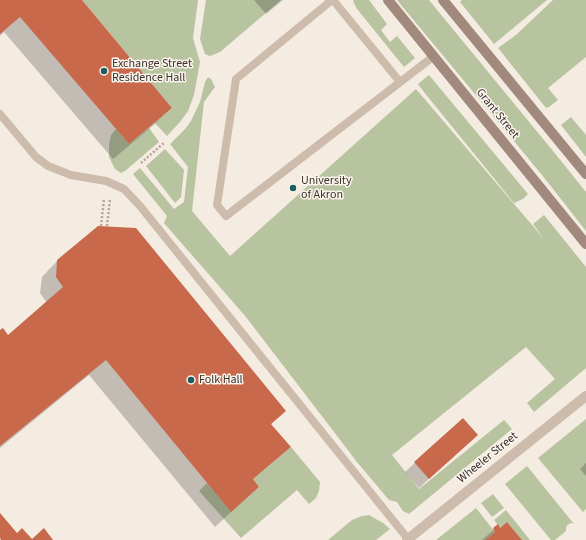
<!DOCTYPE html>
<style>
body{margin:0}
canvas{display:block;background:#f4ebe1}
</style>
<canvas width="586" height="540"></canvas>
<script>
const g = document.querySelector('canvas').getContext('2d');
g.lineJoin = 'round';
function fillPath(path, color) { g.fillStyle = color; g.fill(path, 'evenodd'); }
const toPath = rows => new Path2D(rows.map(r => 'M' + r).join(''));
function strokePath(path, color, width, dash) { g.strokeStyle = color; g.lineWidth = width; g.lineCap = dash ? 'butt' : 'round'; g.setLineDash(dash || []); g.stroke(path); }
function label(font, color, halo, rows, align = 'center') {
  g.font = font + ' "Source Sans 3",sans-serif'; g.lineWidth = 3; g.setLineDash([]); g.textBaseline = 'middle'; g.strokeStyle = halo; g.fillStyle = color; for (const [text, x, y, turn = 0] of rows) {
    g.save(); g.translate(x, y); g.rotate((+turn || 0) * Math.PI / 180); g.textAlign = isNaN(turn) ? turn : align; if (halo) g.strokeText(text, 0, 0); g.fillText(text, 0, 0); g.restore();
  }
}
const green = toPath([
 [82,0,198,0,193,38,200,62,194,95,188,111,180,122,167,136,155,123,172,108],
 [206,0,281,0,220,52,210,56,205,54,200,39],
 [354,0,369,0,387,24,381,30,390,42,397,36,415,58,404,67,357,9,353,1],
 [397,0,429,0,553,151,586,192,586,231,542,175],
 [462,0,547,0,494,44,460,2],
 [553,0,586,0,586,57,548,88,558,100,549,107,546,108,498,48,516,35],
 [429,75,528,194,523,199,514,203,424,92,418,84],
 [208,77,211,79,215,87,204,102,192,211,230,256,416,89,544,239,533,224,544,215,586,267,586,368,534,412,527,403,555,379,526,347,392,455,419,489,504,420,512,429,409,514,403,511,397,502,389,500,357,462,246,317,164,223,167,216,133,174,140,168,174,209,184,202,188,167,170,144,185,129,191,121,200,102,205,82],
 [571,117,586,135,586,157,561,125],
 [149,128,159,142,125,171,121,173,115,169,109,157,109,145,111,135,116,129,129,144],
 [165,149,184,170,181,197,175,203,146,166],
 [586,419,586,509,583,512,538,458],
 [291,447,320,482,319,491,316,498,309,504,297,490,241,538,199,491,207,483,231,511,259,487,253,479],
 [527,466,574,524,571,523,567,525,566,528,566,531,555,540,551,540,505,484],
 [493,494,504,508,492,517,481,503],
 [476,508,495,532,485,540,436,540],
 [506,510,530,540,522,540,507,522,500,528,494,520],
 [369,515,383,523,390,529,376,540,328,540,352,520,362,516]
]);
const shadow = toPath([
 [0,0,81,0,171,108,155,124,113,159,4,32,0,36],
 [254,0,283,0,266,14],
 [58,260,284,411,270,425,289,446,252,480,258,487,215,527,89,375,0,448,0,331,8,336,47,303,40,293,42,277],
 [463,419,477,435,419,488,405,472],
 [586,463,586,476,580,469],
 [498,526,500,529,521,540,482,540]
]);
const building = toPath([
 [0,0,82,0,172,108,129,144,20,17,0,34],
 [98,226,136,228,286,411,271,424,291,447,253,479,259,487,231,512,106,360,0,446,0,330,3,328,8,335,63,287,56,277,57,260],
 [463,418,478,435,429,479,414,462],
 [0,513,17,533,22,528,32,539,44,528,53,540,1,540,0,538],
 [507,522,522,540,485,540,495,532,493,528,498,524,500,528]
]);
const path = toPath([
 [141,163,165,142],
 [101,226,104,199],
 [107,226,110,199]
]);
const service = toPath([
 [332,0,236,79,217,205,226,216,434,56],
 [333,0,400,82],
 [0,114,36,157,48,166,71,175,106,181,124,189,140,206,408,539]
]);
const minor = toPath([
 [407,540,586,396]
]);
const secondary = toPath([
 [388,0,586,244],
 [443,0,586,174]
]);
const markers = [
 [104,71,4,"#1f5a5e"],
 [293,188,4,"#1f5a5e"],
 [191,380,4,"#1f5a5e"]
];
const poiNames = [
 ["Exchange Street",112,64],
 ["Residence Hall",112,78],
 ["University",301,181],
 ["of Akron",301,195],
 ["Folk Hall",199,380]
];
const streetNames = [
 ["Grant Street",497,114,51],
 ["Wheeler Street",488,458,-39]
];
fillPath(green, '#b8c4a0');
fillPath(shadow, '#0003');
fillPath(building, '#c8694b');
strokePath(path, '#b9a596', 2.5, [2, 2]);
strokePath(service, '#cdbbac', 8);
strokePath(minor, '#cdbbac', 10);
strokePath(secondary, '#a18a7d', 10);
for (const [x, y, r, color] of markers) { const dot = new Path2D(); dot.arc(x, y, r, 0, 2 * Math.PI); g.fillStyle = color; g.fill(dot); strokePath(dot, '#fbf5ee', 1.5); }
label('12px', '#3b302b', '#fbf5ee', poiNames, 'left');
label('12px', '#3b302b', '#fbf5ee', streetNames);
</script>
